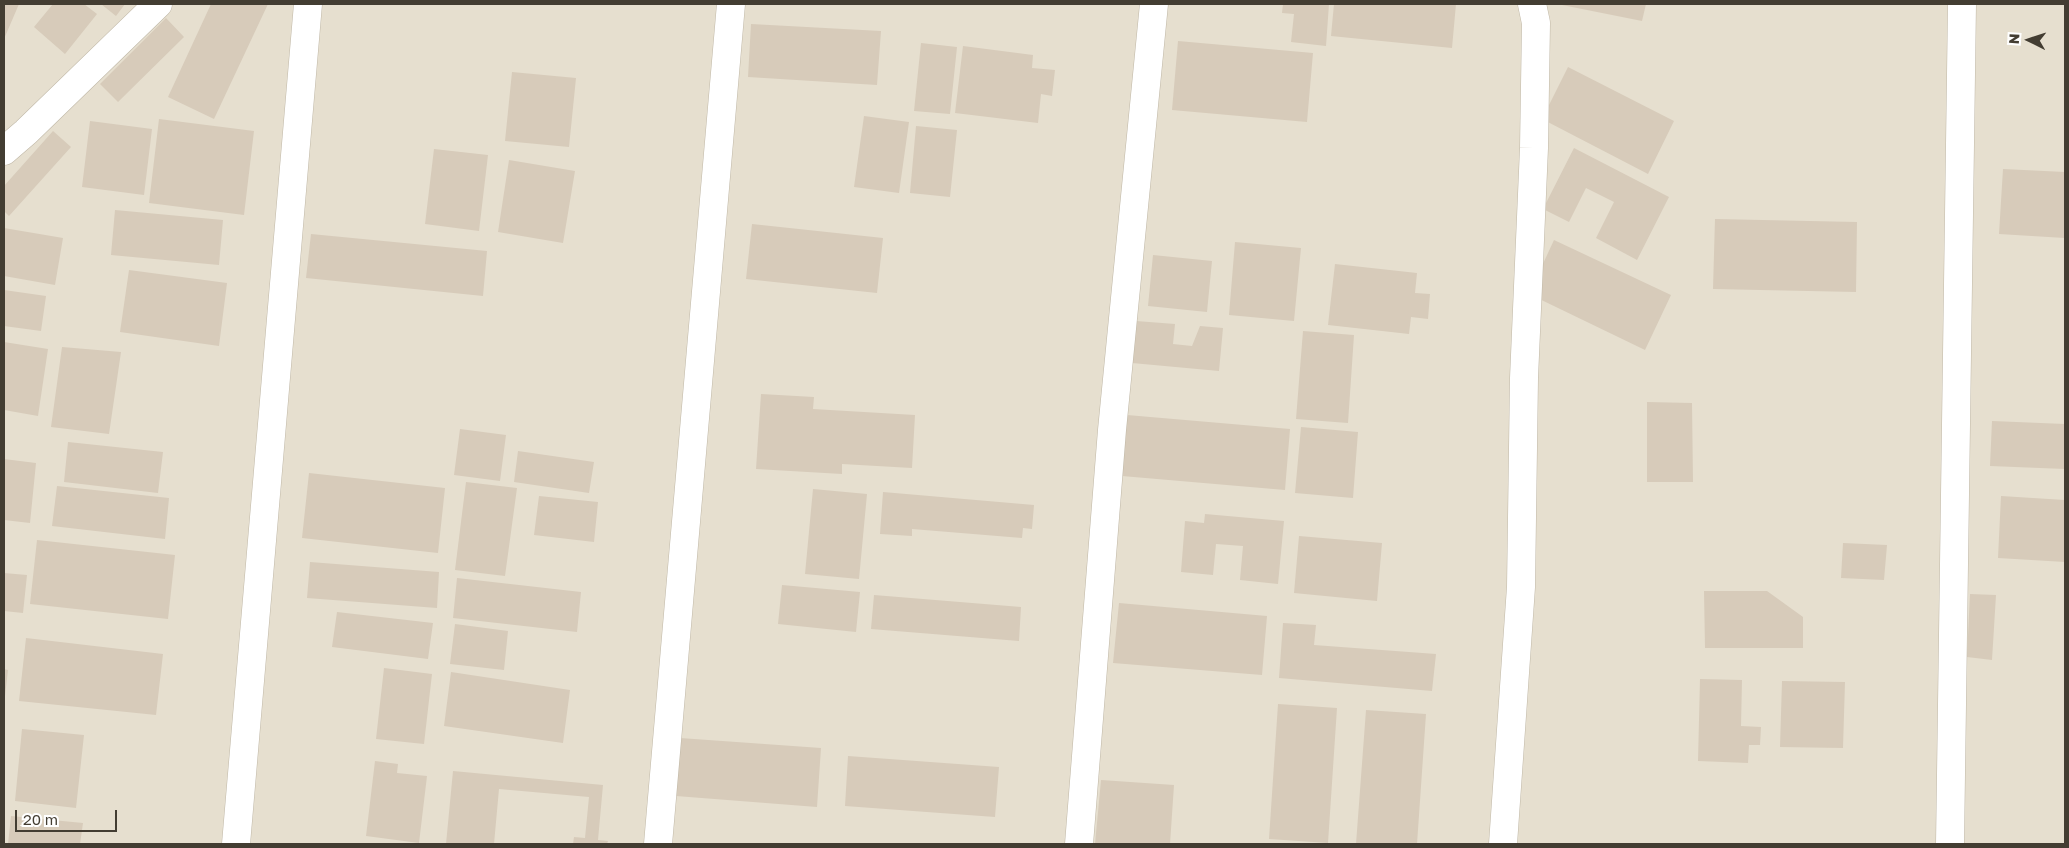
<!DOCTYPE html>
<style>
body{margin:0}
#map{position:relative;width:2069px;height:848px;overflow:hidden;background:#f2ede2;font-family:"Golos Text",sans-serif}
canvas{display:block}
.frame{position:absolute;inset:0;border:5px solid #433d32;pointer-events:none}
.north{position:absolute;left:2004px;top:15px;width:50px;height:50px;-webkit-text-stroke:4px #fff;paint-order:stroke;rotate:274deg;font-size:14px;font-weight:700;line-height:20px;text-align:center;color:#433d32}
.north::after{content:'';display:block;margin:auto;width:18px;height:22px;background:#433d32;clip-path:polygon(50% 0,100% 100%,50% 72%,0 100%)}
.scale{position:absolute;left:15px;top:810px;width:102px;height:22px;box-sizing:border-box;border:2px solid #433d32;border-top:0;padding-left:6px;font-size:15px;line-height:18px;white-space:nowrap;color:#433d32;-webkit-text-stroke:4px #fff;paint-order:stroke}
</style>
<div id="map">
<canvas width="2069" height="848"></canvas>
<div class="frame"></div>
<div class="north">N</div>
<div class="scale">20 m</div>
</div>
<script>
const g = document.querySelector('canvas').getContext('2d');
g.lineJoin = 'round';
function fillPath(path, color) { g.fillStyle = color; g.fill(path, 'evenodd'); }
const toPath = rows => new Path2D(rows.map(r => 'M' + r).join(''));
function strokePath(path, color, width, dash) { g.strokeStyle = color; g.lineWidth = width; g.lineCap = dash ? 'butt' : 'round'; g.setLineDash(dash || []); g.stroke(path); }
const residential = toPath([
 [4,4,2065,4,2065,844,4,844]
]);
const building = toPath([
 [4,4,19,4,4,39],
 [53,4,84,4,97,14,65,54,34,27],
 [101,4,125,4,116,16],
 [211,4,268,4,214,119,168,97],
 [1283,4,1329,4,1326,46,1291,42,1294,14,1282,13],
 [1334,4,1456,4,1452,48,1331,36],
 [1557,4,1646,4,1642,21],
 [166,18,184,37,118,102,100,84],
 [751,24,881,31,877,85,748,77],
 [1178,41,1313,53,1307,122,1172,110],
 [921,43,957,47,950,114,914,111],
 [963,46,1033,55,1032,68,1055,70,1052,96,1041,94,1038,123,955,113],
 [1568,67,1674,121,1648,174,1542,119],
 [512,72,576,78,569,147,505,141],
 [864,116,909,122,899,193,854,187],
 [159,119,254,131,244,215,149,203],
 [90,121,152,129,144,195,82,187],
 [916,126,957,130,950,197,910,193],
 [53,131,71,147,9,216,4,211,4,186],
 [1574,148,1669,197,1637,260,1596,238,1614,202,1586,188,1569,222,1543,209],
 [434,149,488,155,479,231,425,224],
 [509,160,575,171,563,243,498,232],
 [2003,169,2065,172,2065,238,1999,234],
 [115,210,223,220,219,265,111,255],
 [1715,219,1857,222,1856,292,1713,289],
 [752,224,883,238,877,293,746,279],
 [4,228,63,238,55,285,4,276],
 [311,234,487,251,483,296,306,278],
 [1554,240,1671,295,1645,350,1529,294],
 [1235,242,1301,248,1294,321,1229,315],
 [1153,255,1212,261,1207,312,1148,306],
 [1335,264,1417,273,1415,293,1430,294,1428,319,1411,317,1409,334,1328,325],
 [129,270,227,283,219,346,120,332],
 [4,290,46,296,41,331,4,326],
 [1136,321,1175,324,1173,344,1192,346,1200,326,1223,328,1219,371,1132,363],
 [1303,331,1354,335,1348,423,1296,419],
 [4,342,48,349,38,416,4,410],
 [62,347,121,352,109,434,51,427],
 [761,394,814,397,813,409,915,415,912,468,842,464,842,474,756,469],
 [1647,402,1692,403,1693,482,1647,482],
 [1127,415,1290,429,1285,490,1122,476],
 [1992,421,2065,424,2065,469,1990,466],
 [1301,427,1358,432,1353,498,1295,493],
 [460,429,506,435,500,481,454,475],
 [68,442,163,452,158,493,64,482],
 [518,451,594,462,589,493,514,482],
 [4,459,36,463,30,523,4,520],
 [309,473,445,488,438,553,302,538],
 [466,482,517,488,505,576,455,570],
 [57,486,169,498,165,539,52,526],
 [813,489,867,494,859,579,805,574],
 [883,492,1034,505,1032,529,1023,528,1022,538,912,529,912,536,880,534],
 [539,496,598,502,594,542,534,535],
 [2001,496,2065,500,2065,562,1998,558],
 [1205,514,1284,521,1278,584,1240,580,1243,546,1216,544,1213,575,1181,572,1185,521,1204,523],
 [1299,536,1382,543,1377,601,1294,593],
 [37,540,175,555,168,619,30,604],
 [1843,543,1887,545,1884,580,1841,578],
 [310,562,439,572,437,608,307,598],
 [4,573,27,575,23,613,4,611],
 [457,578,581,592,577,632,453,618],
 [782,585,860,592,856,632,778,624],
 [1704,591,1767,591,1803,617,1803,648,1705,648],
 [1970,594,1996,595,1992,660,1967,657],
 [874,595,1021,607,1019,641,871,629],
 [1119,603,1267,616,1262,675,1113,663],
 [337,612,433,623,428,659,332,647],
 [1283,623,1316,625,1314,645,1436,654,1432,691,1279,678],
 [455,624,508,631,504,670,450,664],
 [26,638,163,654,156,715,19,701],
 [384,668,432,674,424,744,376,739],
 [4,669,8,670,5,696,4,696],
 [451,672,570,690,563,743,444,726],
 [1700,679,1742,680,1741,726,1761,727,1760,745,1749,745,1748,763,1698,761],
 [1782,681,1845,682,1843,748,1780,747],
 [1278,704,1337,708,1328,843,1269,839],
 [1366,710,1426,714,1417,844,1356,844],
 [22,729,84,735,76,808,15,801],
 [680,738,821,748,817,807,676,796],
 [848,756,999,767,995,817,845,806],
 [375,761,398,764,397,773,427,776,419,843,366,836],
 [453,771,603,785,598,840,608,841,607,844,573,844,574,837,585,838,589,797,499,789,494,844,446,844],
 [1101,780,1174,785,1170,844,1095,844],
 [11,816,83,823,80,844,8,844]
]);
const minor = toPath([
 [4,151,26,132,158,4],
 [236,844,308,4],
 [658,844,731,4],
 [1079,844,1112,430,1154,4],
 [1503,844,1521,587,1524,378,1534,148,1536,23,1532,4],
 [1950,844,1962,4]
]);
fillPath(residential, '#e6dfcf');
fillPath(building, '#d7cbba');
strokePath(minor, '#c0b8a7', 29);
strokePath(minor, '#fff', 28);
</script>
